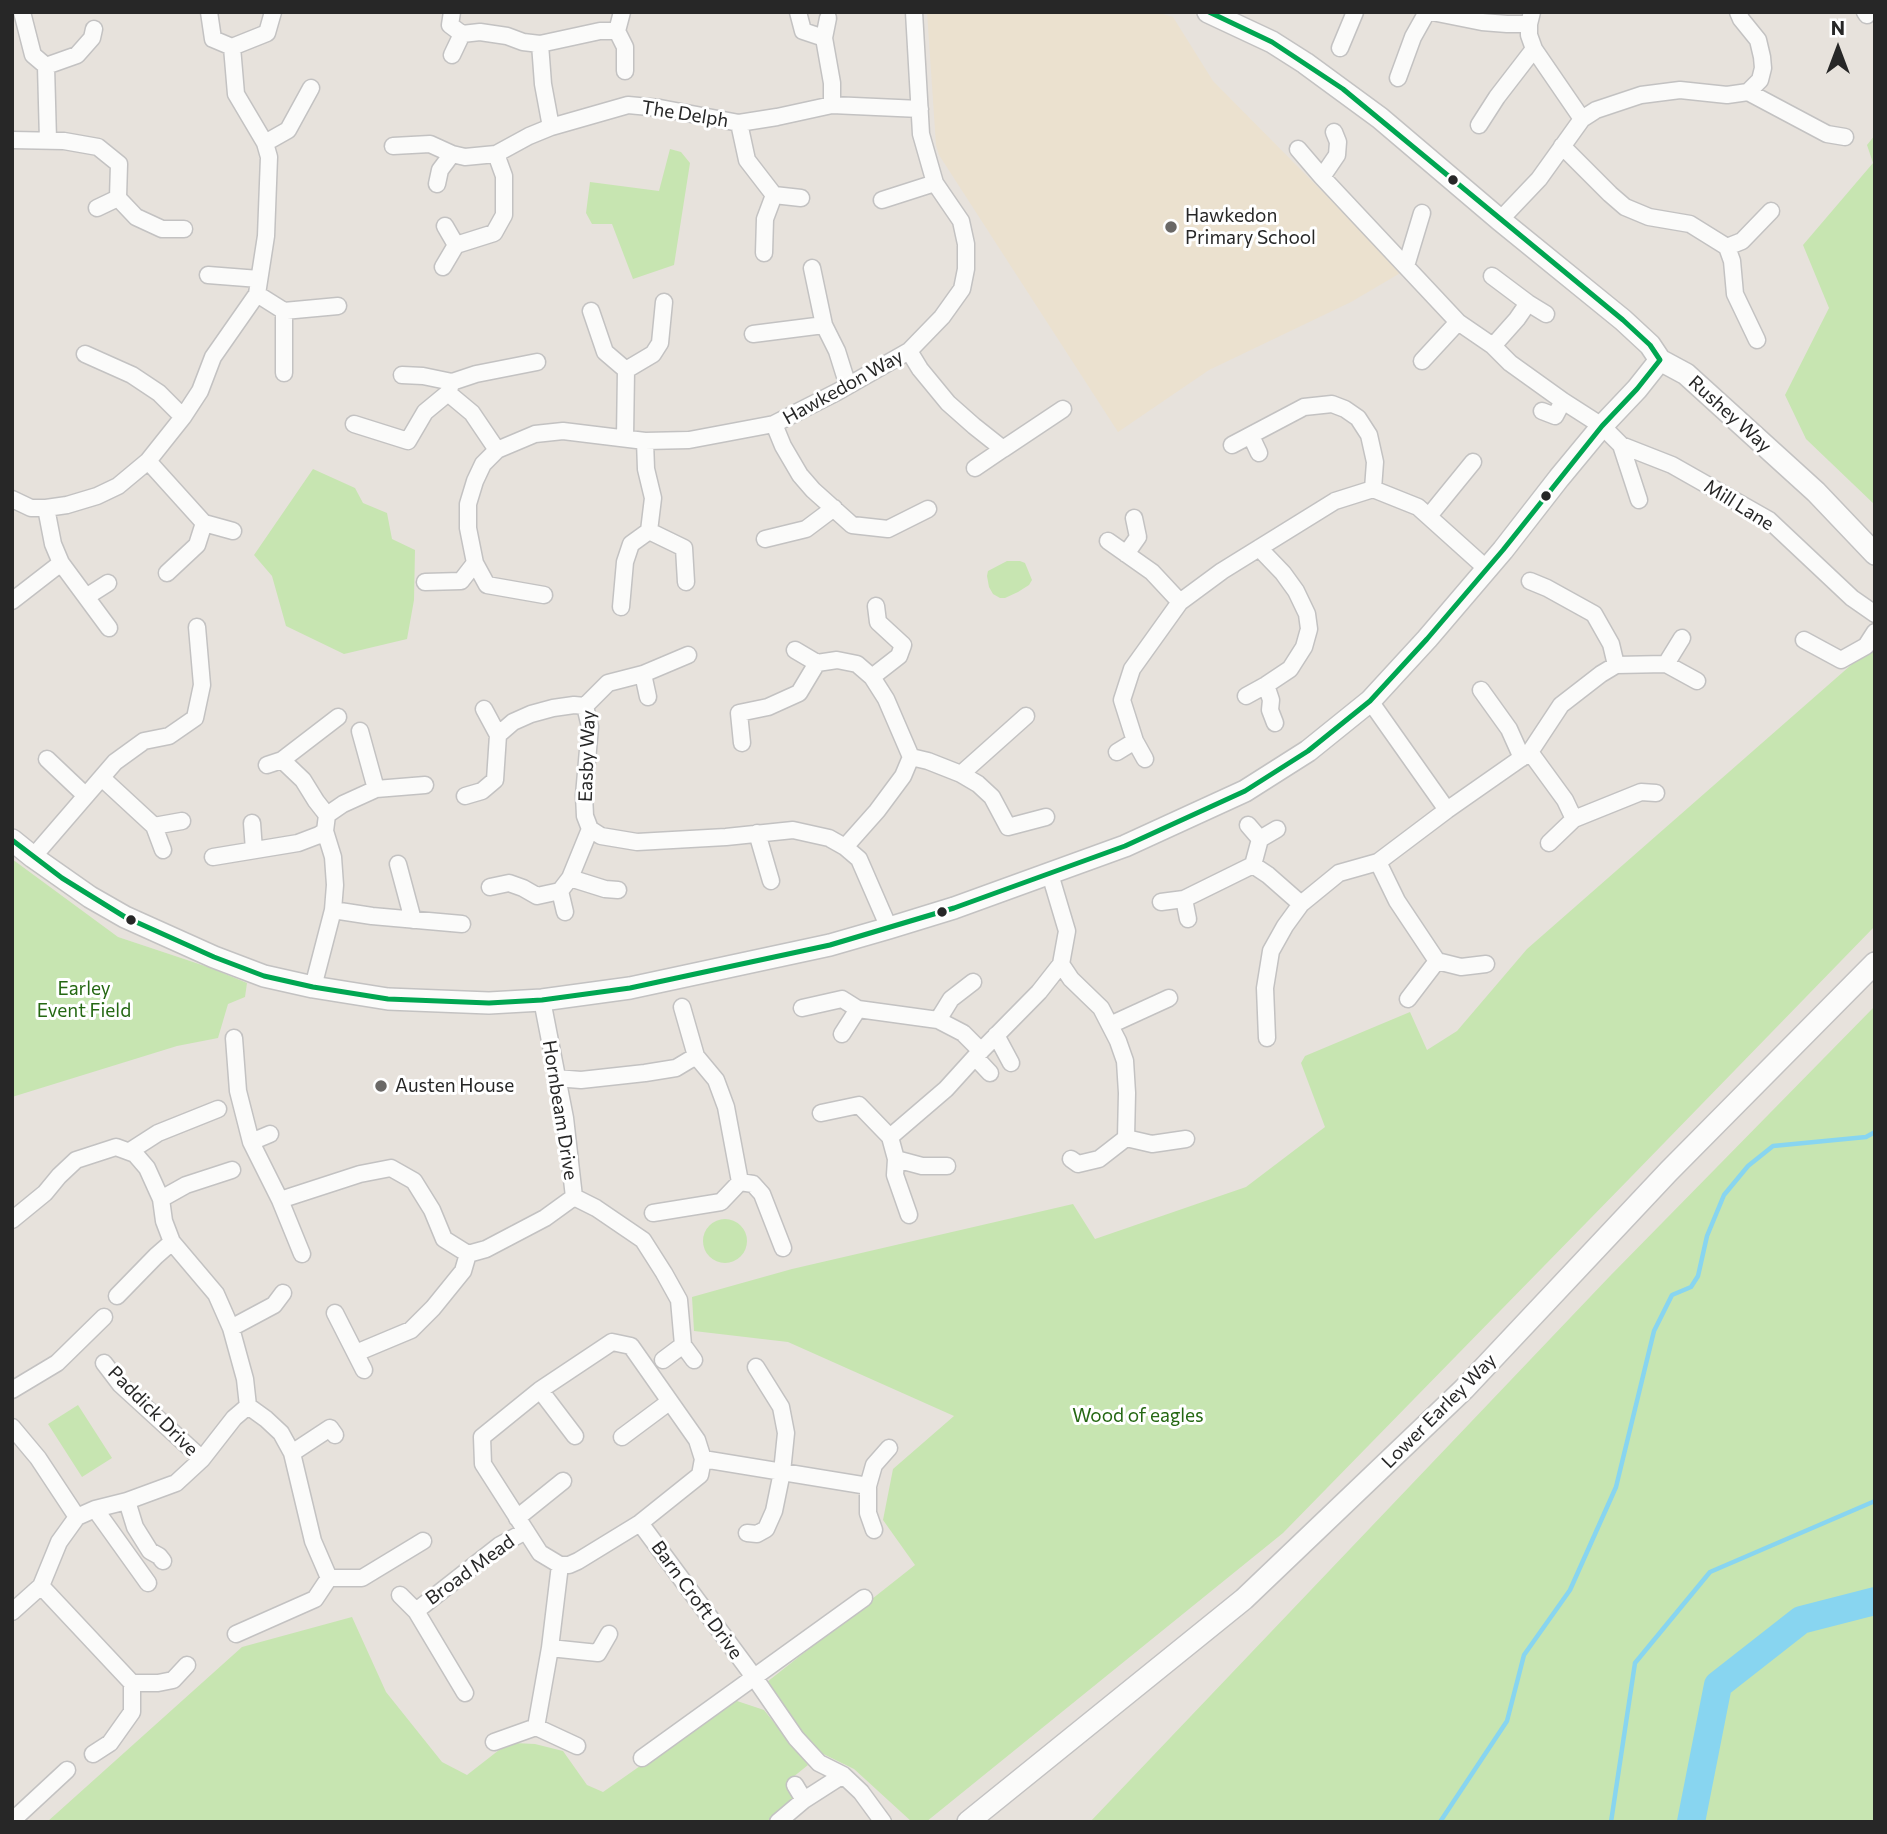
<!DOCTYPE html>
<style>
body{margin:0}
#map{position:relative;width:1887px;height:1834px;overflow:hidden;background:#e7e2dc;font-family:Commissioner,sans-serif}
canvas{display:block}
.frame{position:absolute;inset:0;border:14px solid #272727;pointer-events:none}
.north{position:absolute;left:1803px;top:14px;width:70px;height:70px;-webkit-text-stroke:5px #fff;paint-order:stroke;rotate:0deg;font-size:19px;font-weight:700;line-height:28px;text-align:center;color:#272727}
.north::after{content:'';display:block;margin:auto;width:24px;height:32px;background:#272727;clip-path:polygon(50% 0,100% 100%,50% 72%,0 100%)}
</style>
<div id="map">
<canvas width="1887" height="1834"></canvas>
<div class="frame"></div>
<div class="north">N</div>
</div>
<script>
const g = document.querySelector('canvas').getContext('2d');
g.lineJoin = 'round';
function fillPath(path, color) { g.fillStyle = color; g.fill(path, 'evenodd'); }
const toPath = rows => new Path2D(rows.map(r => 'M' + r).join(''));
function strokePath(path, color, width, dash) { g.strokeStyle = color; g.lineWidth = width; g.lineCap = dash ? 'butt' : 'round'; g.setLineDash(dash || []); g.stroke(path); }
function label(font, color, halo, rows, align = 'center') {
  g.font = font + ' Commissioner,sans-serif'; g.lineWidth = 6; g.setLineDash([]); g.textBaseline = 'middle'; g.strokeStyle = halo; g.fillStyle = color; for (const [text, x, y, turn = 0] of rows) {
    g.save(); g.translate(x, y); g.rotate((+turn || 0) * Math.PI / 180); g.textAlign = isNaN(turn) ? turn : align; if (halo) g.strokeText(text, 0, 0); g.fillText(text, 0, 0); g.restore();
  }
}
const education = toPath([
 [927,12,1156,12,1173,17,1213,81,1402,272,1351,302,1209,370,1118,432,939,155,936,145]
]);
const green = toPath([
 [1875,135,1875,505,1806,439,1785,395,1829,308,1803,245,1873,163,1867,145],
 [670,149,681,152,690,163,674,265,633,279,612,224,592,224,586,213,590,182,659,191],
 [313,469,355,488,363,503,387,513,392,539,415,550,414,600,407,639,344,654,286,626,272,576,254,555],
 [1007,561,1020,561,1025,563,1032,580,1029,585,1018,592,1005,598,1000,598,993,594,989,587,987,576,988,571],
 [1875,644,1875,926,1630,1178,1283,1533,926,1822,912,1822,854,1769,813,1749,767,1682,915,1565,883,1520,893,1469,954,1416,788,1342,694,1331,692,1297,792,1269,1073,1204,1095,1239,1246,1187,1325,1127,1301,1063,1305,1056,1410,1012,1427,1050,1457,1031,1527,949],
 [12,859,118,937,211,968,247,983,245,997,228,1004,218,1038,177,1046,12,1097],
 [1875,1006,1875,1822,1090,1822,1610,1276],
 '703 1241a22 22 0 1 1 44 0a22 22 0 1 1-44 0Z',
 [78,1405,112,1458,82,1477,48,1424],
 [352,1617,386,1692,442,1762,467,1775,499,1750,515,1743,535,1744,563,1751,587,1785,603,1792,734,1700,764,1710,808,1765,787,1782,794,1799,766,1822,47,1822,242,1647]
]);
const stream = toPath([
 [1440,1822,1507,1721,1524,1655,1570,1590,1616,1487,1654,1331,1672,1295,1691,1287,1698,1276,1707,1236,1724,1195,1748,1166,1773,1146,1866,1137,1875,1132],
 [1611,1822,1635,1663,1710,1572,1875,1501]
]);
const river = toPath([
 [1691,1822,1718,1685,1801,1620,1875,1601]
]);
const street = toPath([
 [22,12,33,55,46,66],
 [209,12,213,39,232,47],
 [452,12,450,25,462,34,480,32,507,36,523,42,540,44,543,84,551,127],
 [798,12,803,31,824,38],
 [1432,12,1482,22,1507,24,1529,24],
 [1532,12,1529,24,1529,35,1534,49,1582,119],
 [1738,12,1741,19,1758,40,1762,57,1763,68,1760,80,1748,92],
 [1865,12,1867,15],
 [828,18,824,38,832,83,832,105],
 [617,31,622,12],
 [540,44,600,31,617,31,625,47,625,71],
 [1340,48,1355,12],
 [452,55,462,34],
 [1398,78,1413,37,1427,12],
 [739,123,747,160,774,195,765,219,764,253],
 [1479,125,1497,97,1534,49],
 [1334,132,1338,142,1337,155,1322,177,1458,322,1493,346,1510,363,1563,401,1602,426,1621,445,1672,465,1769,520,1852,598,1875,614],
 [12,140,64,141,98,147,119,164,118,198,136,217,162,229,184,229],
 [48,140,46,66,77,55,92,38,94,29],
 [265,143,288,130,311,88],
 [393,146,430,144,452,154,465,157,496,154],
 [1562,146,1610,194,1625,207,1649,217,1690,224,1727,247,1732,261,1735,294,1757,340],
 [1298,149,1322,177],
 [437,184,440,170,452,154],
 [774,195,801,198],
 [882,200,935,183],
 [97,208,118,198],
 [1500,220,1539,179,1582,119,1596,110,1641,95,1680,90,1727,95,1748,92,1827,134,1845,137],
 [445,226,456,245,494,233,504,215,504,176,496,154,529,136,551,127,628,105,660,108,739,123,777,117,832,105,920,109],
 [1727,247,1742,241,1771,211],
 [1406,266,1422,213],
 [443,267,456,245],
 [812,268,824,325,837,351,848,386],
 [208,275,259,279],
 [1492,276,1528,303,1546,314],
 [257,294,284,311,284,373],
 [284,311,338,306],
 [591,311,605,352,626,370],
 [753,334,824,325],
 [1493,346,1517,319,1528,303],
 [909,351,920,369,948,403,974,426,1003,449,1063,409],
 [85,354,132,375,159,393,183,417],
 [1422,361,1458,322],
 [402,375,423,376,452,382,476,374,537,362],
 [451,384,448,393,472,413,497,450],
 [1542,411,1555,416,1563,401],
 [354,424,408,441,425,412,448,393],
 [774,424,783,446,800,475,813,490,852,525,888,529,928,509],
 [1251,436,1259,453],
 [625,438,626,370,653,354,660,343,664,302],
 [1232,445,1304,407,1332,404,1345,409,1358,418,1369,435,1375,462,1373,489],
 [1621,445,1639,500],
 [148,461,204,523,197,545,167,573],
 [975,468,1003,449],
 [12,499,31,508,46,508,67,505,97,496,118,486,148,461,183,417,200,391,213,357,257,294,266,236,269,157,265,143,236,94,232,47,267,33,273,12],
 [46,508,53,544,61,563,109,628],
 [1429,516,1473,462],
 [204,523,233,531],
 [649,531,684,548,686,582],
 [765,539,806,529,834,508],
 [1108,541,1152,572,1180,602],
 [1126,554,1138,537,1134,518],
 [1530,581,1547,588,1594,614,1611,644,1616,665],
 [425,582,461,581,475,563],
 [544,595,487,585,475,563,468,528,468,504,475,481,483,464,497,450,535,434,563,431,645,441,689,440,774,424,837,392,909,351,942,317,962,289,966,269,966,244,961,221,935,183,921,134,914,12],
 [86,597,108,583],
 [12,601,61,563],
 [621,607,625,562,631,544,649,531,653,498,646,469,645,441],
 [1804,640,1841,660,1866,646,1875,632],
 [795,650,817,663],
 [688,655,643,674,608,683,585,706,590,727,584,795,585,816,590,829,601,836,637,842,726,837,793,830,829,838,845,847,859,859,889,928],
 [1666,664,1682,638],
 [643,674,648,697],
 [872,677,899,656,903,645,878,622,876,606],
 [1266,685,1271,700,1270,710,1275,723],
 [1481,690,1509,729,1522,758],
 [1246,696,1266,685,1290,669,1304,647,1309,629,1307,614,1296,591,1283,573,1259,548],
 [1370,701,1447,810],
 [484,709,498,735,513,722,531,714,553,708,574,705,585,706],
 [360,731,376,789],
 [742,743,739,713,768,707,799,693,817,663,837,660,857,664,872,677,886,699,911,757,903,776,877,811,845,847],
 [1117,752,1135,741],
 [1530,752,1565,800,1574,819,1641,792,1656,793],
 [911,757,928,761,961,774,978,784,992,797,1008,827,1046,817],
 [47,759,85,795],
 [1145,759,1135,741,1122,700,1132,669,1180,602,1222,571,1335,501,1373,489,1418,507,1487,569],
 [282,760,338,717],
 [267,765,282,760,303,780,316,801,327,815,325,831,333,857,335,885,333,910,313,987],
 [961,774,1026,716],
 [102,778,154,826,182,821],
 [465,796,482,791,495,780,498,735],
 [327,815,343,804,376,789,425,785],
 [252,823,254,850],
 [1248,825,1260,839,1253,865],
 [154,826,163,850],
 [757,833,771,881],
 [1260,839,1277,829],
 [1549,843,1574,819],
 [33,857,115,762,144,741,169,736,195,718,202,685,197,627],
 [213,857,298,843,319,835,325,831],
 [1378,862,1397,901,1437,961,1408,999],
 [398,864,413,920],
 [570,878,605,889,618,890],
 [490,887,509,883,523,888,537,896,560,891,570,878,590,829],
 [560,891,565,912],
 [1184,899,1188,919],
 [1161,902,1184,899,1253,865,1268,875,1301,904],
 [333,910,372,916,462,924],
 [1437,961,1461,967,1486,964],
 [1061,964,1071,979,1101,1008,1118,1041,1125,1061,1127,1093,1126,1138,1099,1159,1078,1164,1071,1159],
 [542,1000,565,1118,574,1197],
 [682,1007,696,1056],
 [802,1008,842,999,858,1009,938,1020,963,1033,981,1051],
 [938,1020,951,999,973,982],
 [1110,1025,1169,998],
 [842,1034,858,1009],
 [996,1035,1011,1063],
 [234,1038,238,1091,251,1142,280,1200,302,1254],
 [1267,1038,1265,988,1271,951,1285,926,1301,904,1339,873,1378,862,1447,810,1530,752,1561,705,1601,674,1616,665,1666,664,1697,681],
 [975,1057,990,1073],
 [556,1078,581,1080,645,1073,676,1068,696,1056,716,1080,726,1107,740,1182],
 [821,1113,859,1105,890,1137],
 [1126,1138,1152,1144,1186,1139],
 [251,1142,270,1134],
 [130,1151,158,1133,218,1109],
 [896,1159,895,1175,909,1215],
 [947,1166,922,1166,896,1159,890,1137,946,1089,975,1057,1039,992,1061,964,1067,931,1050,874],
 [740,1182,753,1184,762,1194,783,1248],
 [574,1197,596,1208,643,1240,664,1273,679,1300,683,1345,663,1360],
 [161,1199,186,1185,232,1170],
 [280,1200,360,1174,391,1168,414,1181,432,1210,444,1239,468,1254,486,1249,545,1218,574,1197],
 [653,1213,721,1202,740,1182],
 [12,1220,45,1193,59,1176,76,1160,116,1147,135,1154,147,1168,161,1199,164,1221,172,1242,216,1294,231,1328,245,1379,248,1406,234,1418,202,1459,176,1483,127,1501,95,1509,77,1517,59,1542,41,1586,12,1612],
 [117,1296,156,1256,172,1242],
 [335,1313,364,1370],
 [231,1328,274,1305,283,1293],
 [612,1342,631,1346,697,1440,703,1459,700,1475,640,1523,578,1561,569,1565,560,1565,540,1553,483,1464,482,1437,540,1390,612,1342],
 [683,1345,694,1360],
 [356,1353,411,1330,433,1308,463,1271,468,1254],
 [104,1363,120,1384,202,1459],
 [12,1390,57,1363,104,1317],
 [540,1390,575,1436],
 [248,1406,266,1419,281,1433,292,1453,313,1541,329,1578,362,1578,423,1541],
 [12,1427,38,1458,77,1517],
 [622,1437,669,1402],
 [292,1453,330,1428,335,1435],
 [703,1459,868,1486,874,1465,889,1448],
 [868,1486,868,1513,874,1530],
 [127,1501,135,1527,150,1551,159,1556,163,1561],
 [95,1509,148,1583],
 [517,1518,563,1481],
 [640,1523,754,1677,796,1738,819,1763,843,1775,861,1792,883,1822],
 [747,1533,757,1534,766,1529,774,1511,782,1472,786,1433,781,1407,756,1367],
 [560,1565,550,1648,536,1727,577,1746],
 [41,1586,132,1683,158,1683,173,1680,187,1665],
 [400,1595,416,1611],
 [236,1634,315,1599,329,1578],
 [550,1648,598,1653,609,1634],
 [465,1693,416,1611,500,1545,526,1531],
 [494,1742,536,1727],
 [93,1754,110,1743,132,1712,132,1683],
 [642,1758,864,1598],
 [795,1785,804,1800],
 [12,1821,67,1770],
 [778,1822,804,1800,843,1775]
]);
const secondary = toPath([
 [1208,12,1272,42,1305,63,1380,118,1500,220,1623,320,1650,345,1660,360,1686,374,1816,492,1875,554],
 [12,840,33,857,90,897,125,917,214,957,264,976,313,987,388,999,489,1003,542,1000,630,988,830,945,889,928,954,908,1125,846,1245,791,1308,751,1370,701,1427,639,1503,550,1559,478,1602,426,1637,389,1660,360],
 [968,1822,1244,1599,1464,1389,1669,1171,1875,963]
]);
const bus1 = toPath([
 [12,840,62,878,125,917,214,957,264,976,313,987,388,999,489,1003,542,1000,630,988,830,945,954,908,1125,846,1245,791,1308,751,1370,701,1427,639,1503,550,1602,426,1637,389,1660,360,1650,345,1623,320,1343,89,1272,42,1209,12]
]);
const markers = [
 [1453,180,6,"#272727"],
 [1171,227,7,"#6a6866"],
 [1546,496,6,"#272727"],
 [942,912,6,"#272727"],
 [131,920,6,"#272727"],
 [381,1086,7,"#6a6866"]
];
const streetNames = [
 ["The Delph",685,114,9],
 ["Hawkedon Way",843,387,-29],
 ["Rushey Way",1730,414,42],
 ["Mill Lane",1739,505,32],
 ["Easby Way",587,756,-88],
 ["Hornbeam Drive",560,1110,81],
 ["Paddick Drive",153,1411,45],
 ["Lower Earley Way",1439,1411,-45],
 ["Broad Mead",470,1570,-36],
 ["Barn Croft Drive",697,1600,54]
];
const poiNames = [
 ["Hawkedon",1185,216],
 ["Primary School",1185,238],
 ["Austen House",395,1086]
];
const parkNames = [
 ["Earley",84,989],
 ["Event Field",84,1011],
 ["Wood of eagles",1138,1416]
];
fillPath(education, '#ebe1cf');
fillPath(green, '#c7e5b1');
strokePath(stream, '#88d5f0', 4.5);
strokePath(river, '#88d5f0', 28);
strokePath(street, '#c3c2c2', 19);
strokePath(secondary, '#c3c2c2', 24);
strokePath(street, '#fbfbfa', 16);
strokePath(secondary, '#fbfbfa', 21);
strokePath(bus1, '#00a651', 5);
for (const [x, y, r, color] of markers) { const dot = new Path2D(); dot.arc(x, y, r, 0, 2 * Math.PI); g.fillStyle = color; g.fill(dot); strokePath(dot, '#fff', 2.5); }
label('19px', '#272727', '#fff', streetNames);
label('19px', '#272727', '#fff', poiNames, 'left');
label('19px', '#256813', '#fff', parkNames);
</script>
